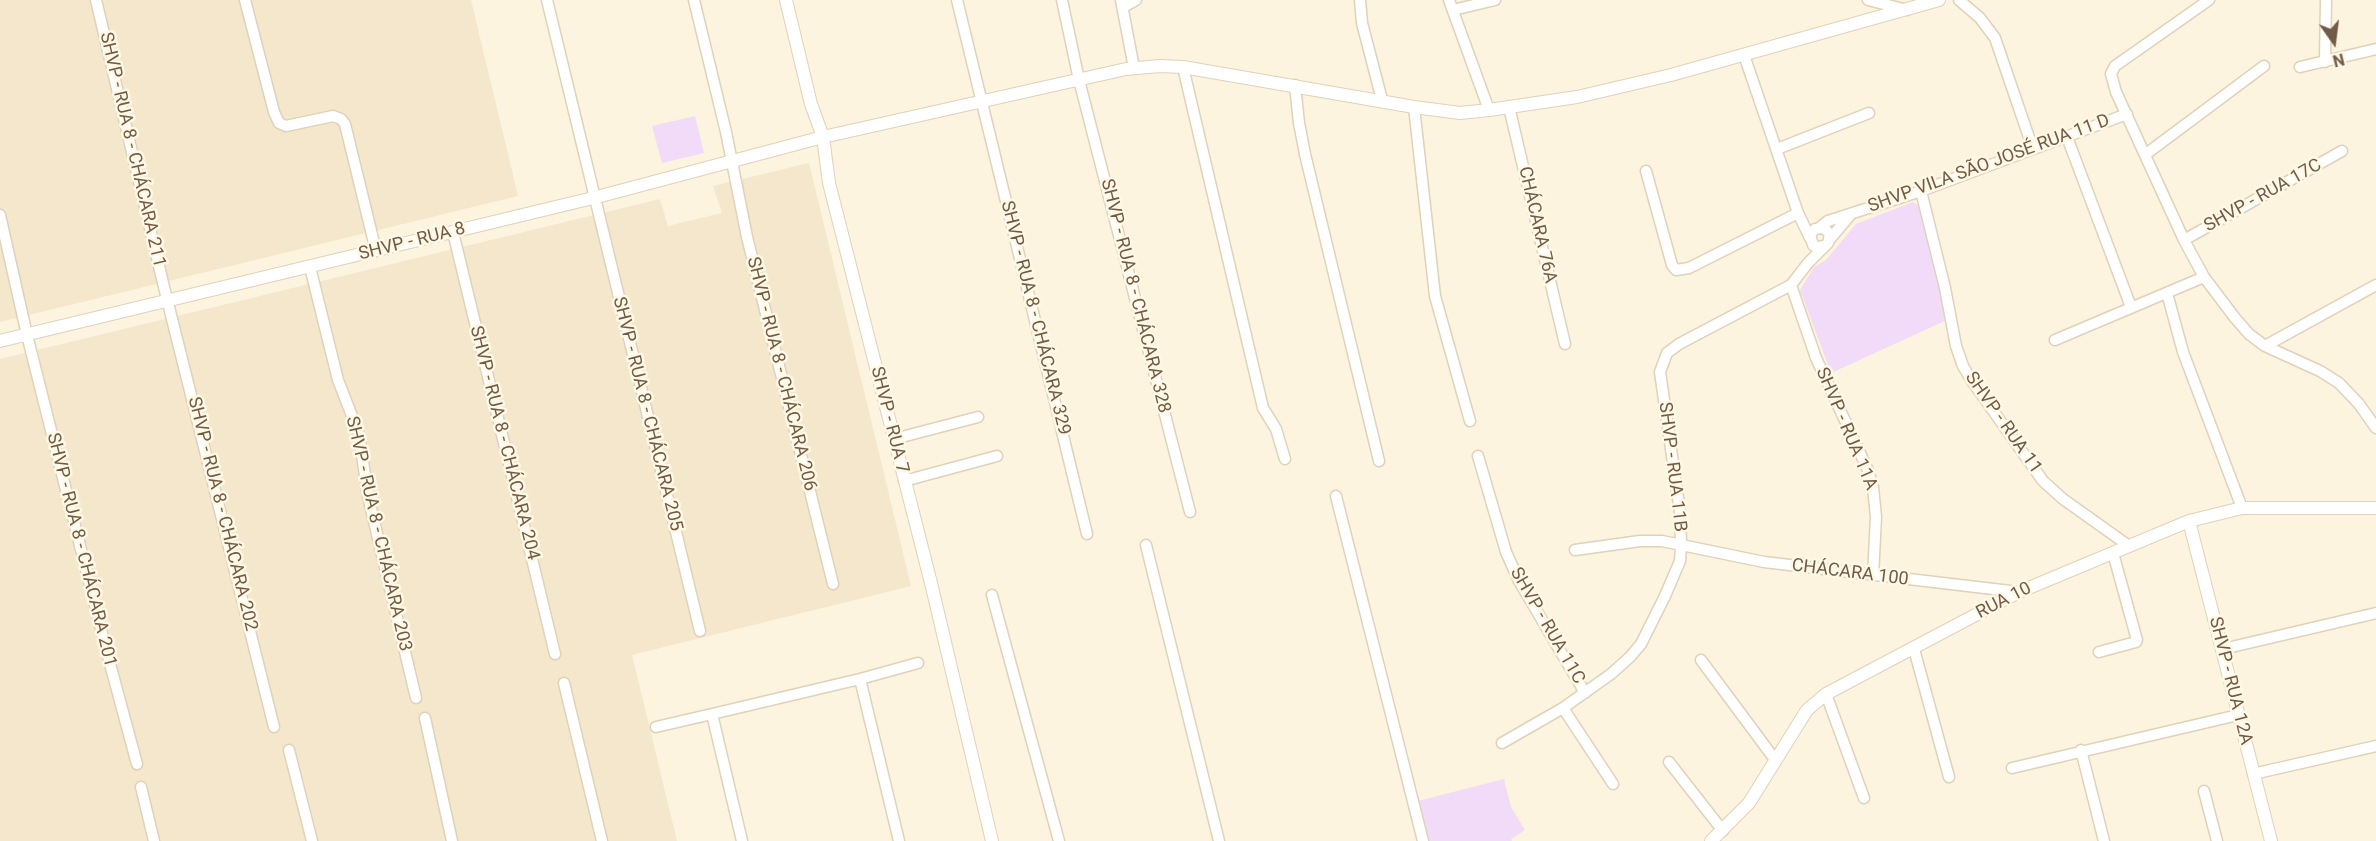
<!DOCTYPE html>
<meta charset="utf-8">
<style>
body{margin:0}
#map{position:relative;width:2376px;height:841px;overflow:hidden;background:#fcf4de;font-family:Roboto,sans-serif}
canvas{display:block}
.north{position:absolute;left:2304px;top:12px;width:60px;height:60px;-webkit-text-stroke:4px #fff8e4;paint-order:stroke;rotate:166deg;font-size:16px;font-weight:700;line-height:24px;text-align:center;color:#725b46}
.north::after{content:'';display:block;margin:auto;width:21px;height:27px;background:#725b46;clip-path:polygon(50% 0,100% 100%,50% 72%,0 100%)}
</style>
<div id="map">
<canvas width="2376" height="841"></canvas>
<div class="north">N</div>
</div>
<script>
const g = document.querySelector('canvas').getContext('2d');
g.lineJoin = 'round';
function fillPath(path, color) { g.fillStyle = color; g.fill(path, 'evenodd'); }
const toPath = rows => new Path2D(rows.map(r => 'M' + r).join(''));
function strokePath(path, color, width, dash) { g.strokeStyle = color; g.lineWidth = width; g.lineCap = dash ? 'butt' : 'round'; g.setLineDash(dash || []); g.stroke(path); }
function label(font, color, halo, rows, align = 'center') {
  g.font = font + ' Roboto,sans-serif'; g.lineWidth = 5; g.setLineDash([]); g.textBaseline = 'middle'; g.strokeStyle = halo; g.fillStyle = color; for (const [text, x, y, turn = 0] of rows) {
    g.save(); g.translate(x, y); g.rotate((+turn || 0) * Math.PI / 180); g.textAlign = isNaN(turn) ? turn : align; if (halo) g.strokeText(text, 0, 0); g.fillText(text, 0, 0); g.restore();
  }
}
const residential = toPath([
 [0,0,471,0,518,196,0,322],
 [809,163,911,586,632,655,677,841,0,841,0,359,660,199,668,226,722,213,713,186]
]);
const education = toPath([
 [695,116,704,153,662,163,652,126],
 [1913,202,1919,206,1938,270,1947,320,1831,373,1800,290,1814,267,1826,260,1856,224],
 [1504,779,1511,807,1525,830,1511,839,1512,841,1428,841,1418,801]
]);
const minor = toPath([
 [96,0,163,283,274,727],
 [245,0,274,112,279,123,286,126,333,116,341,119,345,124,376,251],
 [547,0,700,631],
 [694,0,726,132,747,237,833,584],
 [957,0,1087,534],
 [1062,0,1079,80,1190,512],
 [1121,0,1134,68],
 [1360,0,1362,23,1382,100],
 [1449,0,1489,110],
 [1868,0,1907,10],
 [1959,0,1980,18,1995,38,2033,149],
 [2209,0,2115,66,2111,74,2116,92,2184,240,2204,277,2235,318,2249,334,2265,346,2320,371,2339,383,2359,404,2376,428],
 [1123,7,1136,0],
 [1453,10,1495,0],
 [1744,55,1798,213,1810,238],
 [2325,62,2326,0],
 [1183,67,1263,408,1276,429,1285,459],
 [2300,67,2376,49],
 [1295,85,1299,123,1305,154,1379,461],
 [1414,107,1435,296,1470,421],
 [1509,107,1565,344],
 [2067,137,2131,307],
 [1777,149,1869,113],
 [2146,154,2264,66],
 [1646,171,1672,265,1676,270,1689,268,1798,213],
 [1921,191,1945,288,1956,346,1963,366,1972,381,2043,481,2063,499,2129,546],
 [0,215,27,335,106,649,137,764],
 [1819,228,1828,221,1921,191,2127,114],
 [453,232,555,654],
 [1830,239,1851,214],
 [2184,240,2342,151],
 [310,267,338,380,359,434,368,496,416,698],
 [1791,285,1816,358,1867,468,1873,487,1876,517,1873,576],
 [2167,293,2183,352,2242,508],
 [2055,340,2204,277],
 [2265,346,2376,285],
 [894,439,978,417],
 [1478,456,1506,552,1519,581,1585,693],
 [904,481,997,456],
 [1336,496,1423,841],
 [1146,545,1219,841],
 [1575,550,1640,541,1662,541,1764,562,2019,592],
 [992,595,1059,841],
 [1914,649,1949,777],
 [2223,649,2376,613],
 [2099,652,2136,642,2137,640,2113,553],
 [1701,660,1776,761],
 [860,679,918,663],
 [564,683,602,841],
 [1826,694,1864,798],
 [1563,708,1613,784],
 [425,718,452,841],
 [656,727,712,714],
 [1502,743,1563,708,1611,674,1630,657,1641,644,1665,596,1680,561,1681,545,1680,512,1660,372,1667,353,1679,344,1791,285,1808,263,1828,243,1830,235,1827,231,1823,228,1815,229,1810,235,1813,245,1816,247,1825,246],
 [289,750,312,841],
 [2081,750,2104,841],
 [1669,762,1723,831],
 [2012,768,2238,715],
 [2253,774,2376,746],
 [141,787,154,841],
 [2204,791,2217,841],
 [742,841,712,714,860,679,899,841]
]);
const tertiary = toPath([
 [786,0,811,104,823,137,829,183,931,583,992,841],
 [0,341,593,198,823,137,1126,69,1160,66,1183,67,1414,107,1460,113,1489,110,1577,97,1671,75,1939,0],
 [2189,521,2271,841],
 [1711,841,1749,803,1807,710,1826,694,2019,592,2189,521,2242,508,2376,508]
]);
const streetNames = [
 ["SHVP - RUA 8 - CHÁCARA 211",132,150,77],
 ["SHVP VILA SÃO JOSÉ RUA 11 D",1989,164,-20],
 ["SHVP - RUA 17C",2263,196,-29],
 ["CHÁCARA 76A",1537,225,77],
 ["SHVP - RUA 8",412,242,-14],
 ["SHVP - RUA 8 - CHÁCARA 328",1135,296,76],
 ["SHVP - RUA 8 - CHÁCARA 329",1035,318,76],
 ["SHVP - RUA 8 - CHÁCARA 206",781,374,76],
 ["SHVP - RUA 8 - CHÁCARA 205",647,414,76],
 ["SHVP - RUA 7",889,420,76],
 ["SHVP - RUA 11",2003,423,55],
 ["SHVP - RUA 11A",1846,429,67],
 ["SHVP - RUA 8 - CHÁCARA 204",504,443,76],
 ["SHVP - RUA 11B",1672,467,83],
 ["SHVP - RUA 8 - CHÁCARA 202",222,514,76],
 ["SHVP - RUA 8 - CHÁCARA 203",378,534,77],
 ["SHVP - RUA 8 - CHÁCARA 201",81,550,76],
 ["CHÁCARA 100",1850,573,7],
 ["RUA 10",2004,601,-27],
 ["SHVP - RUA 11C",1547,626,60],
 ["SHVP - RUA 12A",2230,681,76]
];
fillPath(residential, '#f4e7cc');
fillPath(education, '#f1dbf8');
strokePath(minor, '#e0d1ba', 13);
strokePath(tertiary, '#e0d1ba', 14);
strokePath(minor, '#fff', 10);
strokePath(tertiary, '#fff', 12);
label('18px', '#725b46', '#fff8e4', streetNames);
</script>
